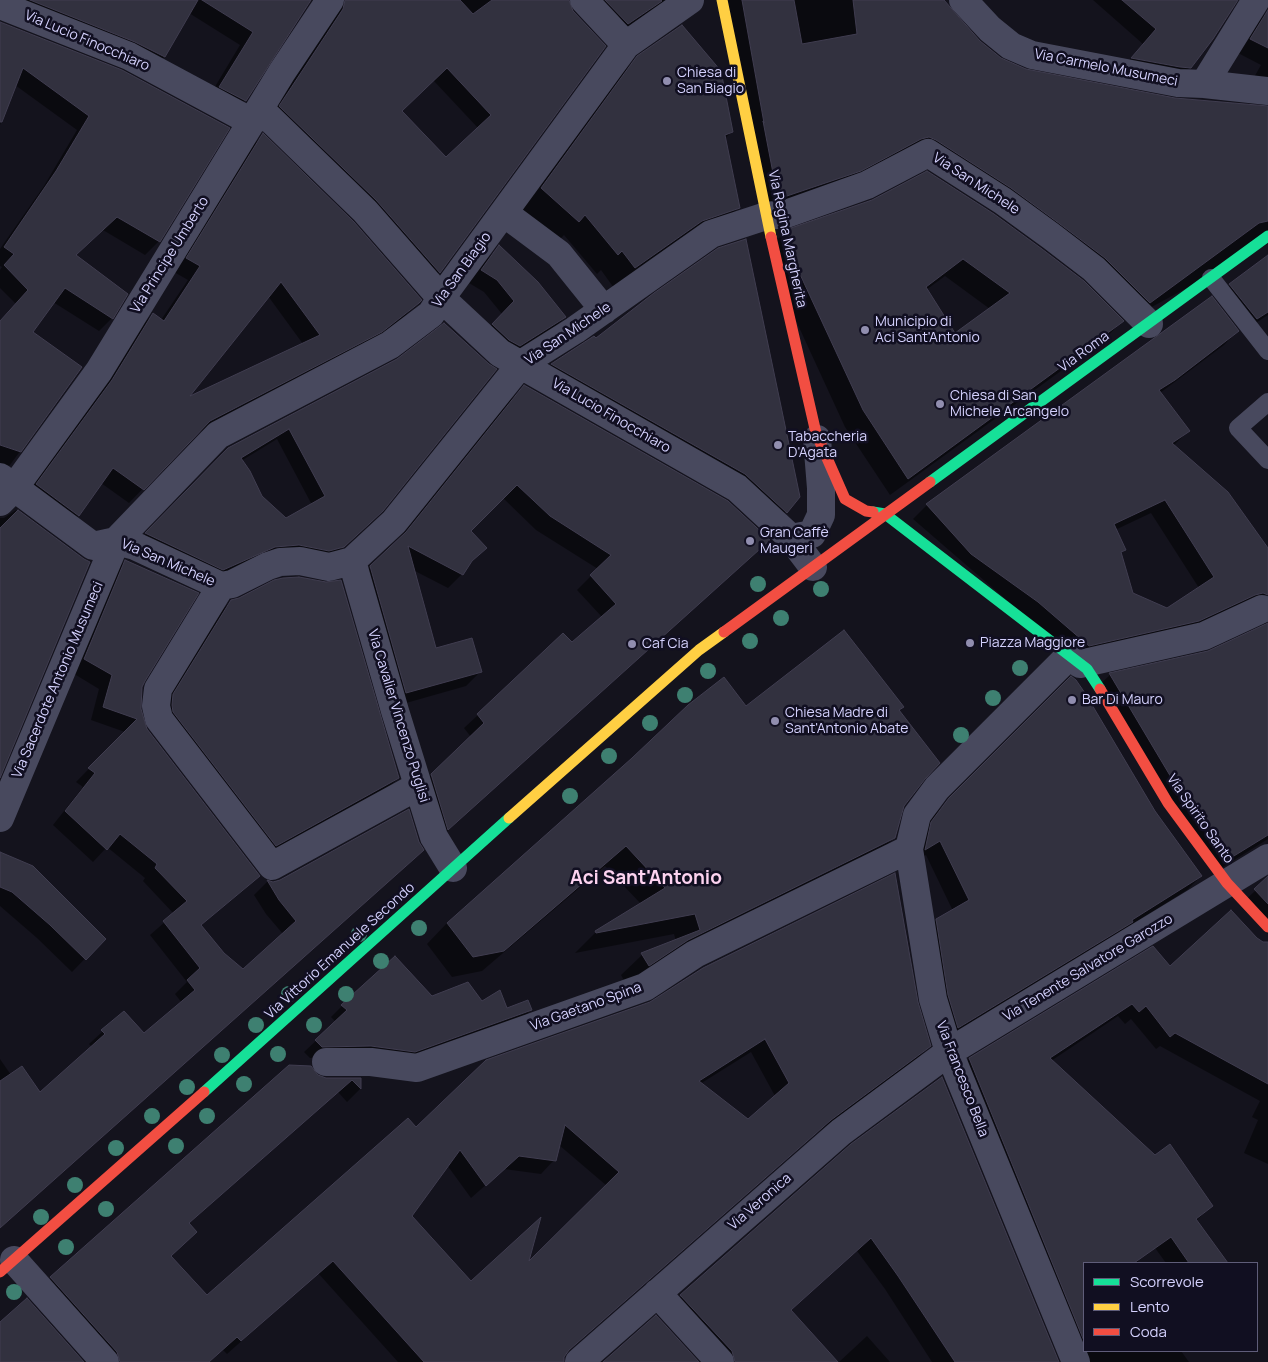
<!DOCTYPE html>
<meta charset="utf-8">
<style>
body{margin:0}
#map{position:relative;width:1268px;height:1362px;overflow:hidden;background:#14131d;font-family:Manrope,sans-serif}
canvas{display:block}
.legend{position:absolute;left:1083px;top:1262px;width:175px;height:90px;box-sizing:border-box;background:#110f21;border:1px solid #5f5d79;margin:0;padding:6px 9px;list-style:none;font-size:15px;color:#d4d1fd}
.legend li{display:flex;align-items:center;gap:10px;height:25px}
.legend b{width:25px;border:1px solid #5f5d79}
</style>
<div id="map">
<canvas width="1268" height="1362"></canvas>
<ul class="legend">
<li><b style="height:6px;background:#16e098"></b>Scorrevole</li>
<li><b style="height:6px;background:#ffcf43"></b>Lento</li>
<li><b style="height:6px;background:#f24e42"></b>Coda</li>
</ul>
</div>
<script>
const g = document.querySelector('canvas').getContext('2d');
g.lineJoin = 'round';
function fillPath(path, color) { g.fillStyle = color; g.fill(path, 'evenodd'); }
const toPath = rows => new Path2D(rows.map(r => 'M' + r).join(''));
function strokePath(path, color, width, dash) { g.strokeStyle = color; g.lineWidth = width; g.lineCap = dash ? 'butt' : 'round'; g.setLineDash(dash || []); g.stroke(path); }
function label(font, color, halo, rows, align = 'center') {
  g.font = font + ' Manrope,sans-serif'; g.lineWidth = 5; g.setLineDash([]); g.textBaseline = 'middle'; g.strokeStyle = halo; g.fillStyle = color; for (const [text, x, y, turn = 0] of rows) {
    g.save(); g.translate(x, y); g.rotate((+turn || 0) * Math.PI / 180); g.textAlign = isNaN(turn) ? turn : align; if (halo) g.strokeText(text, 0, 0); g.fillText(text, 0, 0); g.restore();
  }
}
const shadow = toPath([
 [0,0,310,0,245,100,232,113,207,100,240,45,189,13,164,57,150,70],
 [325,0,568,0,571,11,604,46,439,272,426,285,267,120],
 [433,80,478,128,446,158,401,111],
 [578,0,667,0,614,37],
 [726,0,941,0,978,41,1001,59,1029,72,1175,100,1268,108,1268,244,1135,316,922,153,845,184,765,212],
 [1093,0,1236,0,1190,67,1176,81,1119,72,1143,44],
 [1268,11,1268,98,1248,88,1261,65,1238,53,1256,23],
 [0,23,228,128,159,241,145,255,103,230,75,256,112,318,99,331,53,302,31,333,81,368,10,465,0,475,0,321,16,304,0,288,0,270,2,267,0,266,0,249,44,186,77,130,15,85,0,125],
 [638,57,732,132,724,139,738,208,718,228,614,288,601,270,597,274,564,235,558,241,522,209,617,78],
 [263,135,418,302,404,317,366,345,196,434,129,503,101,483,78,516,65,529,23,499,139,328,153,314,161,320,188,280,174,272,249,149],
 [268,296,303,344,186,399],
 [873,201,1122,321,1105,339,890,495,845,427,774,273,768,249,786,231],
 [945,276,990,309,955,335,926,290],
 [499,247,565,317,552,330,506,358,480,337,502,314,484,292,469,283,487,259],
 [1268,257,1268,315,1242,332,1216,299,1230,285],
 [1237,331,1224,345,1160,393,1188,431,1173,446,1268,549,1268,839,1215,872,1096,688,1110,675,1208,652,1264,626,1263,617,1075,659,913,519,927,505],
 [1151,513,1199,588,1167,609,1132,594,1120,554,1124,550,1115,530],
 [594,337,799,497,775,523,541,375,551,365],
 [398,360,369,523,331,558,211,581,135,545,216,461],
 [277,439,312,505,286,520,261,497,241,461],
 [525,386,754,554,434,843,417,789,471,737,464,728,478,715,572,644,602,617,577,590,598,569,536,530,503,498,470,531,469,564,462,574,448,588,413,570,435,650,480,672,466,686,392,707,356,581,395,544,510,400],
 [16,510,83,560,0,774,0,518,4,518],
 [125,561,141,687,139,709,145,729,258,876,245,889,200,926,223,954,243,970,283,934,266,914,254,895,267,882,273,883,280,881,408,811,0,1227,0,1059,11,1075,39,1093,92,1047,89,1044,124,1012,144,1035,182,1003,175,994,187,982,150,935,174,914,143,881,145,878,107,847,93,862,53,825,83,787,76,782,125,732,91,720,99,689,71,672,112,574],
 [231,601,398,778,385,791,263,858,161,708,218,614],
 [1071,678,1154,812,1201,876,1187,890,944,1041,922,934,937,920,953,911,926,855,912,862,918,837,935,814],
 [902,707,898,711,903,805,894,838,873,859,627,986,621,975,642,955,676,941,674,934,575,953,596,932,641,904,605,866,482,971,452,977,427,944,447,923,746,708],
 [0,854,104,939,72,972,37,938,0,906],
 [1268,879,1268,934,1241,904],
 [1256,939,1263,943,1268,943,1268,1164,1244,1153,1258,1120,1252,1117,1260,1101,1160,1046,1156,1049,1131,1019,1125,1024,1118,1016,1051,1061,1211,1206,1196,1221,1226,1263,1166,1263,1099,1171,1139,1263,1084,1263,1084,1351,1181,1351,1189,1362,1074,1362,955,1073,969,1059,1153,948,1169,968],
 [916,1002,929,1046,916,1060,815,1134,565,1353,563,1362,398,1362,318,1273,227,1354,223,1350,209,1362,100,1362,37,1292,51,1278,317,1076,325,1079,360,1079,360,1089,347,1102,338,1092,188,1224,170,1257,207,1297,416,1129,486,1061],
 [751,1052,775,1096,748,1121,700,1084],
 [559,1145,607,1186,527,1265,471,1282,411,1217,447,1165,471,1198,504,1169,541,1174,554,1160],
 [481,1003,506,1010,531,1010,519,1022,403,1063,359,1057,310,1058,304,1052,336,1022,331,1017,342,1006],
 [852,1145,1058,1362,932,1362,885,1289,857,1251,790,1311,836,1362,715,1362,667,1309],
 [867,1336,890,1362,839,1362]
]);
const building = toPath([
 [30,0,198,0,165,57,135,42,30,0],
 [202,0,311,0,246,101,219,87,253,32,202,0],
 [345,0,460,0,473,14,492,0,569,0,573,11,606,46,440,273,376,200,279,106,343,9,345,0],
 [447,68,491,115,446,157,402,111,447,68],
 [605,0,661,0,662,1,628,24,605,0],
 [742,0,794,0,802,44,857,34,853,0,944,0,980,41,1001,58,1026,69,1175,98,1268,106,1268,221,1259,223,1150,303,1105,258,1060,224,1011,188,936,140,929,137,921,139,861,171,778,199,763,121,764,123,742,0],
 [1122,0,1238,0,1213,39,1191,68,1180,67,1131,58,1156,29,1122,0],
 [1268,10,1268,48,1250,39,1268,10],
 [0,22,122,70,230,128,160,242,117,217,76,255,128,294,113,319,65,288,33,332,82,367,21,452,0,445,0,321,28,290,4,265,14,254,4,247,56,171,89,116,23,68,2,122,0,122,0,22],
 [682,25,721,71,733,132,725,135,740,208,702,221,635,268,622,251,618,255,585,215,579,222,541,188,637,56,682,25],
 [263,133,354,222,422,300,419,303,382,332,210,421,144,490,113,468,79,516,36,484,112,380,153,313,164,321,200,266,186,258,263,133],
 [281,282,320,335,190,396,281,282],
 [927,171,994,214,1042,249,1084,281,1124,321,908,479,863,410,791,255,785,230,872,200,927,171],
 [963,259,1010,293,955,333,926,287,963,259],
 [746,239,800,497,787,513,745,474,551,364,594,336,596,338,654,293,718,248,746,239],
 [499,245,538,282,566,317,520,346,509,340,492,324,514,301,497,280,481,270,499,245],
 [1268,255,1268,312,1257,319,1229,284,1268,255],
 [1212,296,1239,331,1175,380,1159,390,1190,431,1172,443,1228,492,1268,548,1268,595,1263,593,1255,595,1199,621,1089,646,1038,602,971,554,926,504,1212,296],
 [1165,500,1214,577,1167,608,1133,593,1121,552,1126,550,1114,524,1165,500],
 [444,323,489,364,497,369,383,511,344,547,329,551,299,545,275,547,223,570,145,533,228,448,397,359,444,323],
 [289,429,325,496,286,518,262,496,250,471,241,458,289,429],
 [524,385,728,501,770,540,448,830,431,774,484,723,477,714,563,633,572,642,616,604,590,575,611,555,550,516,517,485,471,531,487,548,472,561,463,575,408,546,436,648,472,638,482,672,406,693,370,566,406,532,524,385],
 [18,510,84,559,90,562,0,778,0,528,18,510],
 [125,560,199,593,145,681,142,687,141,709,147,729,260,876,201,925,224,953,243,969,296,921,279,900,267,880,273,882,280,880,409,809,419,842,424,850,0,1228,0,1081,22,1066,40,1092,105,1034,101,1030,124,1011,144,1033,195,990,187,980,200,968,163,921,187,901,155,868,157,864,120,834,107,850,65,811,95,773,88,768,137,719,103,707,112,675,84,659,125,560],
 [299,577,326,582,341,580,399,778,276,846,173,712,172,705,173,694,231,600,239,598,274,580,283,578,299,577],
 [1268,623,1268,835,1229,859,1181,794,1109,673,1208,651,1268,623],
 [844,630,904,707,899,710,940,763,925,779,904,806,895,838,688,940,649,966,641,953,700,930,695,914,596,933,595,931,665,888,626,846,504,951,473,957,447,923,632,758,688,705,724,677,746,706,844,630],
 [1071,676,1076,680,1085,693,1155,811,1202,876,1132,920,1133,922,958,1028,948,995,936,919,969,900,940,841,925,850,931,822,949,798,1071,676],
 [0,852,33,866,106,939,86,960,50,925,12,892,0,887,0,852],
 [895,873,918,1002,931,1046,831,1120,569,1350,564,1357,564,1362,424,1362,333,1261,241,1341,237,1337,209,1362,120,1362,117,1352,50,1277,289,1065,311,1066,318,1075,326,1078,361,1078,361,1089,352,1080,189,1223,197,1232,171,1256,207,1295,408,1118,416,1127,486,1060,650,1002,703,968,895,873],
 [765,1039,789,1083,748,1119,699,1081,765,1039],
 [565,1125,619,1172,529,1261,541,1217,471,1281,412,1216,460,1150,486,1186,519,1156,556,1161,565,1125],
 [1268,876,1268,904,1254,889,1268,876],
 [1231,910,1257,938,1263,942,1268,942,1268,1084,1175,1033,1170,1037,1146,1006,1139,1012,1132,1004,1050,1058,1155,1155,1170,1144,1213,1206,1196,1219,1228,1263,1189,1263,1171,1237,1134,1263,1084,1263,1084,1341,969,1058,1153,946,1170,966,1231,910],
 [395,956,432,996,468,982,482,1001,500,990,507,1008,528,1000,532,1010,415,1052,371,1046,322,1047,315,1040,347,1010,341,1005,395,956],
 [942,1077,1059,1362,955,1362,898,1276,871,1238,791,1310,838,1362,735,1362,732,1351,680,1295,851,1144,942,1077],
 [27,1298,84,1362,0,1362,0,1322,27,1298],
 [656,1315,699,1362,603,1362,656,1315]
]);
const lane = toPath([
 [1211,278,1268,351],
 [1268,402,1238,428,1268,460]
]);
const street = toPath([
 [584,0,626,45],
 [963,0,990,29,1011,46,1032,55,1178,83,1204,84,1268,91],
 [0,5,129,56,252,122],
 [1204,84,1256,0],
 [260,109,365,211,441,298,500,353,737,488,791,538,813,567],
 [504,213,559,254,604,310],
 [0,477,93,546,116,541,135,546,221,586,232,584,268,566,280,562,300,561,329,567,352,561,394,522,521,364,575,330,711,234,766,216,786,214,867,185,928,153,1003,201,1051,236,1094,269,1149,324],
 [0,502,14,488,99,371,282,72,330,0],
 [791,538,812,534,821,515,821,488,817,439],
 [352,561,395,711,434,837,453,868],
 [221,586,158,689,156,706,159,719,272,866,418,786],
 [1069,656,937,788,917,815,909,849,933,999,949,1052,1076,1362],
 [1080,664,1204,636,1262,609],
 [0,818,116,541,218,435,390,345,431,314,441,298,626,45,690,0],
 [326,1062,371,1062,417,1068,645,987,695,954,909,849],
 [14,1260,105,1362],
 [657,1293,720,1362],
 [579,1362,841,1132,949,1052,1268,858]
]);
const fast = toPath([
 [930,482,1268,236],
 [873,512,885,514,1087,669,1100,689],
 [204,1092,509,818]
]);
const slow = toPath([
 [722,0,771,237],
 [509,818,699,650,724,632]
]);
const jam = toPath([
 [771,237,816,433,845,499,866,511,873,512],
 [724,632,930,482],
 [1100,689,1168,803,1227,883,1268,927],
 [0,1272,204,1092]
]);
const trees = [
 [758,584],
 [821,589],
 [781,618],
 [750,641],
 [1020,668],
 [708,671],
 [685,695],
 [993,698],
 [650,723],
 [961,735],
 [609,756],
 [570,796],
 [419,928],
 [359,934],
 [381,961],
 [289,994],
 [346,994],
 [256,1025],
 [314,1025],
 [278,1054],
 [222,1055],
 [244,1084],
 [187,1087],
 [152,1116],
 [207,1116],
 [176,1146],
 [116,1148],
 [75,1185],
 [106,1209],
 [41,1217],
 [66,1247],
 [14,1292]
];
const markers = [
 [667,81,5,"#918eaf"],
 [865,330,5,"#918eaf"],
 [940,404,5,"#918eaf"],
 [778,445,5,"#918eaf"],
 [750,541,5,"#918eaf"],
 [970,643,5,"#918eaf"],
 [632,644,5,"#918eaf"],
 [1072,700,5,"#918eaf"],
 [775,721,5,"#918eaf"]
];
const streetNames = [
 ["Via Lucio Finocchiaro",87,41,23],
 ["Via Carmelo Musumeci",1106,68,11],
 ["Via San Michele",976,184,33],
 ["Via Regina Margherita",787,239,78],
 ["Via Principe Umberto",170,255,-58],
 ["Via San Biagio",462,270,-54],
 ["Via San Michele",568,334,-34],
 ["Via Roma",1084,352,-36],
 ["Via Lucio Finocchiaro",611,416,30],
 ["Via San Michele",168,563,23],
 ["Via Sacerdote Antonio Musumeci",58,680,-67],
 ["Via Cavalier Vincenzo Puglisi",398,716,73],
 ["Via Spirito Santo",1200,819,55],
 ["Via Vittorio Emanuele Secondo",340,951,-42],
 ["Via Tenente Salvatore Garozzo",1088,968,-31],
 ["Via Gaetano Spina",586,1007,-20],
 ["Via Francesco Bella",962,1079,69],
 ["Via Veronica",760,1202,-41]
];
const poiNames = [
 ["Chiesa di",677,73],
 ["San Biagio",677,89],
 ["Municipio di",875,322],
 ["Aci Sant'Antonio",875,338],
 ["Chiesa di San",950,396],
 ["Michele Arcangelo",950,412],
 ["Tabaccheria",788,437],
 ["D'Agata",788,453],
 ["Gran Caffè",760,533],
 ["Maugeri",760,549],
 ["Piazza Maggiore",980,643],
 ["Caf Cia",642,644],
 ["Bar Di Mauro",1082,700],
 ["Chiesa Madre di",785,713],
 ["Sant'Antonio Abate",785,729]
];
const districtNames = [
 ["Aci Sant'Antonio",646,879]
];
fillPath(shadow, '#0007');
fillPath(building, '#32313f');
strokePath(building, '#403d50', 1);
strokePath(lane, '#48495e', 18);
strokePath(street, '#48495e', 28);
strokePath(fast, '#16e098', 11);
strokePath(slow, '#ffcf43', 11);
strokePath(jam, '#f24e42', 11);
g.fillStyle = '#3e8071';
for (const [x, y] of trees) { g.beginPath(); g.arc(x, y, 8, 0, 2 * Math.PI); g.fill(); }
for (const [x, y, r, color] of markers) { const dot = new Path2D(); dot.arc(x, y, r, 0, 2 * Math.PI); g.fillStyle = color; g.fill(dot); strokePath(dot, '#110f21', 2); }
label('14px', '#d4d1fd', '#110f21', streetNames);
label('14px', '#d4d1fd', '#110f21', poiNames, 'left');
label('bold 19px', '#fdd3f0', '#110f21', districtNames);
</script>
